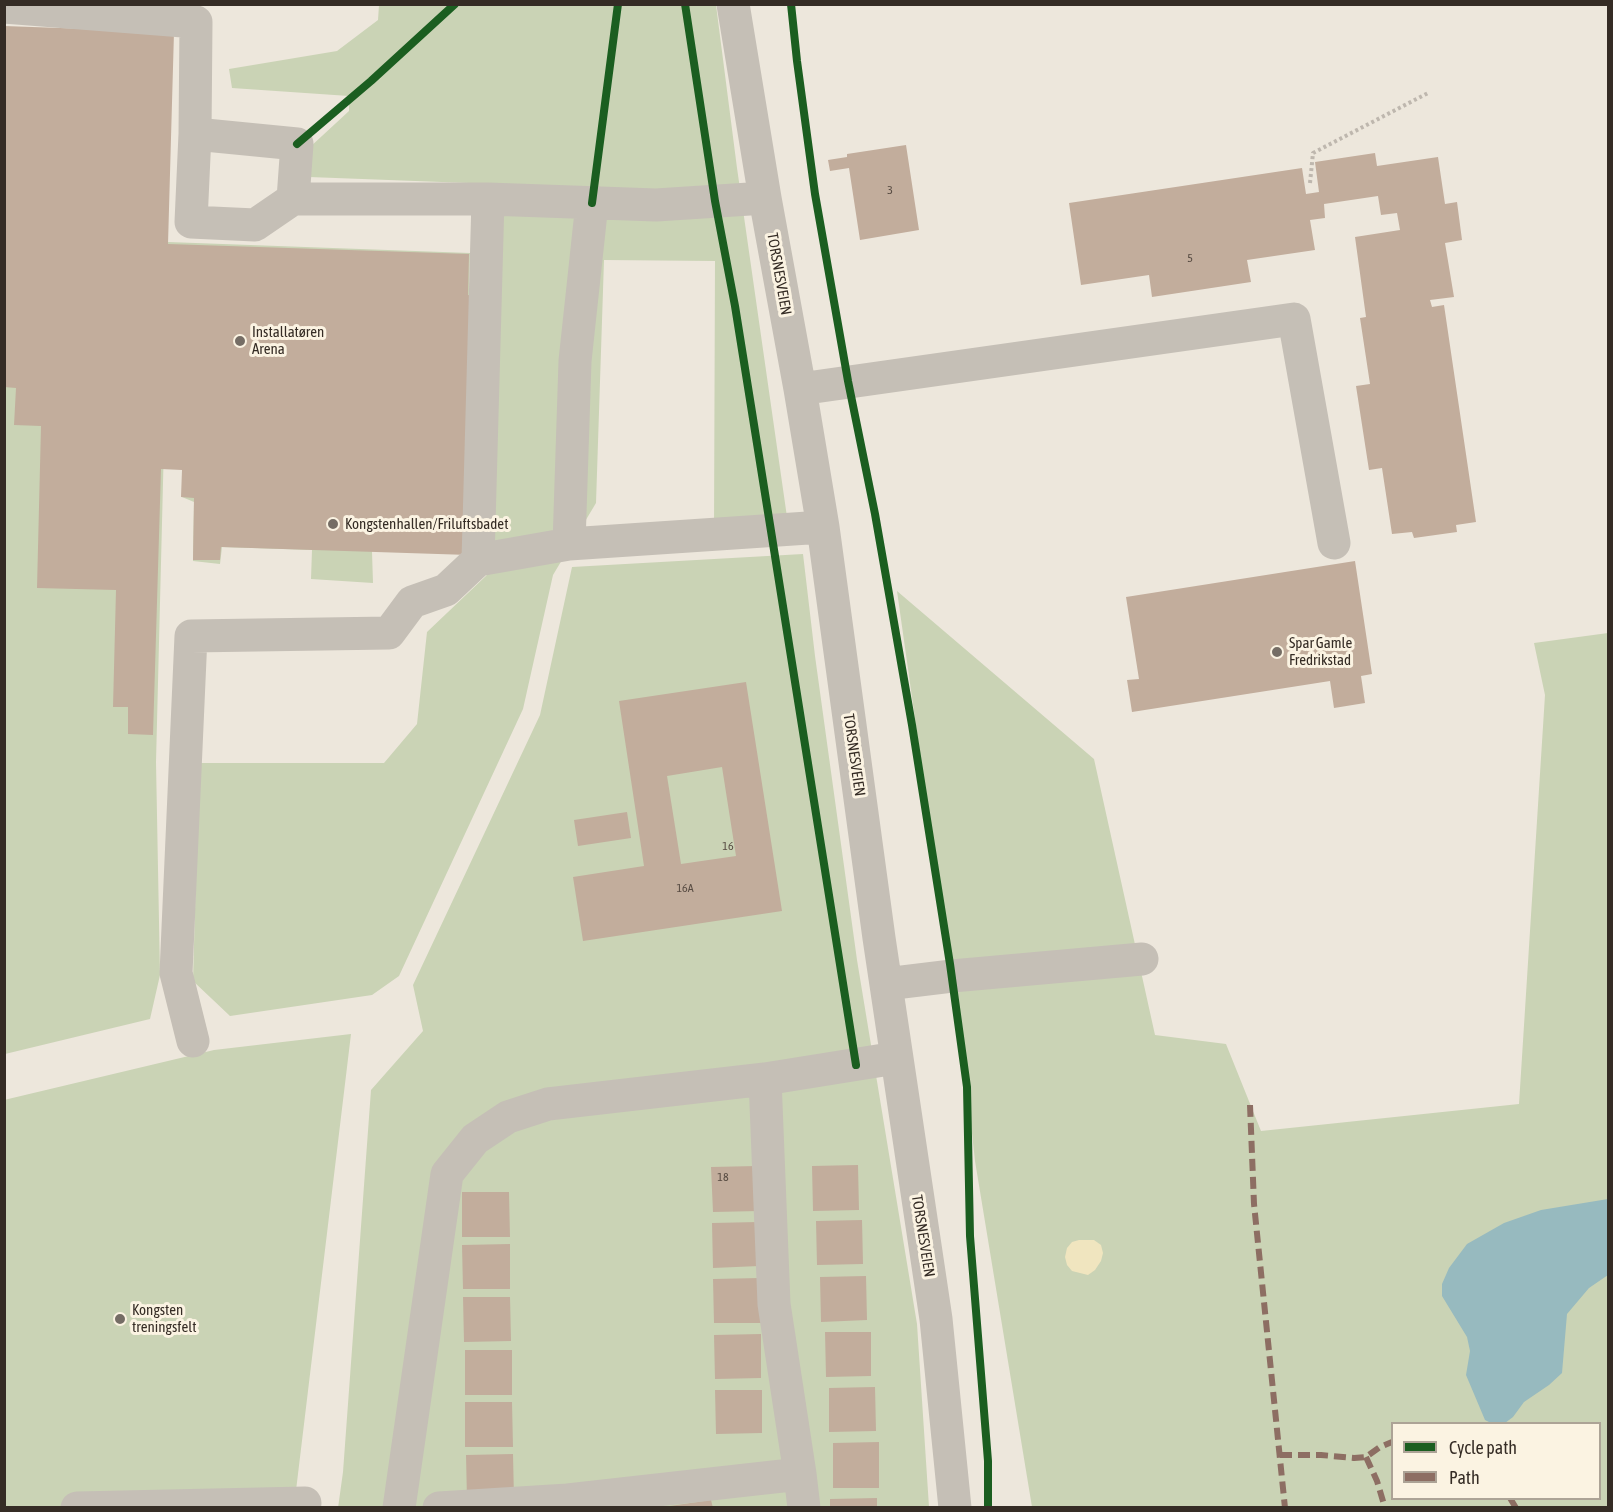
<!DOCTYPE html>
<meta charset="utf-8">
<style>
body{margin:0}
#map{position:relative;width:1613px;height:1512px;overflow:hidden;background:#ede7dc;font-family:"Asap Condensed",sans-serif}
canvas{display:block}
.frame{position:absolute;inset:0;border:6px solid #352c25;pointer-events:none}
.legend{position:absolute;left:1391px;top:1422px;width:210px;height:78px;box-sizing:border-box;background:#fbf3e2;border:2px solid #aca396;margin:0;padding:8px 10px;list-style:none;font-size:18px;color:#352c25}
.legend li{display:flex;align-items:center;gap:12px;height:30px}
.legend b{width:30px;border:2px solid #aca396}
</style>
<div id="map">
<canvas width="1613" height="1512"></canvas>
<div class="frame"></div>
<ul class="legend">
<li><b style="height:8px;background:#1b5e20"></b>Cycle path</li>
<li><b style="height:8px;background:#8d6e63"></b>Path</li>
</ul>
</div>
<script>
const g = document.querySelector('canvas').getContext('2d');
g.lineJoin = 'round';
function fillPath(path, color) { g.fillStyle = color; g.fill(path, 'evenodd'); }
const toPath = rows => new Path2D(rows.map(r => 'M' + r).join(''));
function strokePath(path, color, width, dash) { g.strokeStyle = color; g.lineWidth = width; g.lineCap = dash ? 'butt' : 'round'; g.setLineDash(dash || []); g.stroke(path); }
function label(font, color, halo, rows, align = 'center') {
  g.font = font + ' "Asap Condensed",sans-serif'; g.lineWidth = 6; g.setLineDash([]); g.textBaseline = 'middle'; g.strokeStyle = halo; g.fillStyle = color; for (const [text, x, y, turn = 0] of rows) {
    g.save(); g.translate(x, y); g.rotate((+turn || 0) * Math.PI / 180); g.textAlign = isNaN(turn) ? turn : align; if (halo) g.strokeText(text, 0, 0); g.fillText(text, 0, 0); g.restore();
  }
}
const green = toPath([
 [379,5,716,5,737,168,788,524,714,528,715,261,604,260,596,503,553,575,523,709,399,976,372,995,230,1016,193,981,199,763,384,763,417,724,427,632,488,574,495,184,309,177,309,148,349,111,349,96,232,88,229,69,337,51,378,20],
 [5,28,168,242,470,253,469,295,372,552,373,583,311,579,312,550,222,547,220,564,193,561,194,502,182,497,184,447,164,443,156,762,160,975,150,1019,5,1054],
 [803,554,815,656,857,960,917,1324,929,1507,338,1508,343,1472,371,1090,423,1031,413,985,540,715,572,567],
 [897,591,1094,759,1155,1035,1226,1044,1261,1131,1519,1104,1545,695,1534,643,1608,633,1608,1507,1032,1507,975,1161,967,1087],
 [1392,1424,1600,1424,1600,1498,1392,1498],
 [351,1034,294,1507,5,1507,4,1100,214,1050]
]);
const sand = toPath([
 [1079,1240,1094,1240,1101,1245,1103,1253,1101,1261,1095,1270,1088,1275,1072,1271,1067,1265,1065,1257,1067,1248,1072,1242]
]);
const water = toPath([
 [1608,1199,1608,1275,1589,1288,1567,1314,1562,1373,1549,1385,1524,1402,1513,1417,1505,1423,1491,1423,1485,1420,1466,1375,1470,1351,1467,1337,1442,1296,1442,1284,1449,1268,1467,1244,1504,1223,1541,1210]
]);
const building = toPath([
 [4,26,174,32,168,244,469,254,468,295,477,296,469,555,221,547,220,560,193,560,194,498,181,497,182,470,161,469,153,735,128,734,128,707,113,707,116,590,37,588,41,426,14,425,16,388,4,387],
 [906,145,919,230,860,240,849,168,830,171,828,160,847,157,847,154],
 [1375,153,1377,166,1438,157,1445,204,1457,202,1462,240,1445,243,1454,297,1430,300,1432,307,1444,305,1476,522,1456,525,1457,532,1414,538,1412,532,1392,534,1382,468,1369,470,1356,386,1370,384,1360,318,1366,317,1355,237,1400,230,1397,213,1381,215,1378,196,1324,204,1325,218,1310,220,1315,250,1247,260,1251,282,1152,297,1149,275,1081,285,1069,203,1302,168,1306,194,1319,192,1315,162],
 [1355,561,1372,674,1361,676,1365,703,1334,708,1330,681,1132,712,1127,680,1139,679,1126,597],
 [746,682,782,911,583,941,573,877,644,866,619,701],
 [722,767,736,856,681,864,667,776],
 [627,812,631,838,578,846,574,820],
 [858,1165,859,1210,813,1211,812,1166],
 [757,1166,759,1211,713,1212,711,1167],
 [462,1192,509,1192,510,1237,462,1237],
 [862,1220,863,1264,817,1265,816,1221],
 [758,1222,759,1266,713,1268,712,1223],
 [510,1244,510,1289,463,1289,462,1245],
 [866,1276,867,1320,821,1322,820,1277],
 [760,1278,761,1323,714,1323,713,1279],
 [463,1297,510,1297,511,1341,464,1342],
 [825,1332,871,1332,871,1376,826,1377],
 [761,1334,761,1378,715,1379,714,1335],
 [465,1350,512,1350,512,1395,465,1395],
 [875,1387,876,1431,829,1432,829,1388],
 [715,1390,762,1390,762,1433,716,1434],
 [465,1402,512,1402,513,1447,465,1447],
 [879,1442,879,1488,833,1488,833,1443],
 [513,1454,514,1499,467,1500,466,1455],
 [877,1498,877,1508,830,1508,830,1499],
 [711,1500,713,1508,670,1508,670,1506]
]);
const path = toPath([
 [1310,183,1313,153,1428,93]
]);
const minor = toPath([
 [733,4,765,198,800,389,823,527,879,938,936,1319,955,1508],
 [4,7,196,22,195,134,191,222,255,225,293,199,488,199,656,205,765,198],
 [195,134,297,144,293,199],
 [488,199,478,560,569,544,823,527],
 [800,389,1294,319,1334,543],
 [569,544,575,361,592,203],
 [886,984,952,976,1142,959],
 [193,1041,176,973,191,636,389,633,412,602,446,590,478,560],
 [765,1079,774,1304,800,1474,804,1508],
 [568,1500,800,1474],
 [77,1508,305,1503],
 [399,1508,447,1174,475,1139,508,1117,548,1104,765,1079,896,1058],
 [439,1508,568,1500,570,1508]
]);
const quiet = toPath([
 [1250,1105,1254,1204,1285,1508],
 [1280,1455,1321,1455,1354,1458,1366,1457,1380,1447,1392,1442],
 [1366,1457,1377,1481,1385,1508],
 [1510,1498,1516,1508]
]);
const cycleway = toPath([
 [685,4,715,201,735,306,771,531,856,1065],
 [791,4,797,61,815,194,848,381,875,514,912,725,950,964,967,1087,970,1236,988,1461,988,1508],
 [297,144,371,81,455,4],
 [592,203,618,4]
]);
const markers = [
 [240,341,6,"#756d65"],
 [333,524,6,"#756d65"],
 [1277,652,6,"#756d65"],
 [120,1319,6,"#756d65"]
];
const numberNames = [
 ["3",890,190],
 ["5",1190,258],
 ["16",728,846],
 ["16A",685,888],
 ["18",723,1177]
];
const streetNames = [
 ["TORSNESVEIEN",779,274,80],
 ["TORSNESVEIEN",854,755,82],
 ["TORSNESVEIEN",923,1236,81]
];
const poiNames = [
 ["Installatøren",252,332],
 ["Arena",252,349],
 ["Kongstenhallen/Friluftsbadet",345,524],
 ["Spar Gamle",1289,643],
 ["Fredrikstad",1289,660],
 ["Kongsten",132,1310],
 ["treningsfelt",132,1327]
];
fillPath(green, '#cad3b5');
fillPath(sand, '#f0e5bf');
fillPath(water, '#97babf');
fillPath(building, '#c2ad9c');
strokePath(path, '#beb7ae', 4, [3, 3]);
strokePath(minor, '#c5bfb6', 33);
strokePath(quiet, '#8d6e63', 6, [12, 6]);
strokePath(cycleway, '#1b5e20', 8);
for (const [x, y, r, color] of markers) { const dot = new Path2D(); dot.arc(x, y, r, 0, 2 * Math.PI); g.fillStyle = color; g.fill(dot); strokePath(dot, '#fbf3e2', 2); }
label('12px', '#584c43', null, numberNames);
label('15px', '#352c25', '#fbf3e2', streetNames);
label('15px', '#352c25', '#fbf3e2', poiNames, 'left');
</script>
